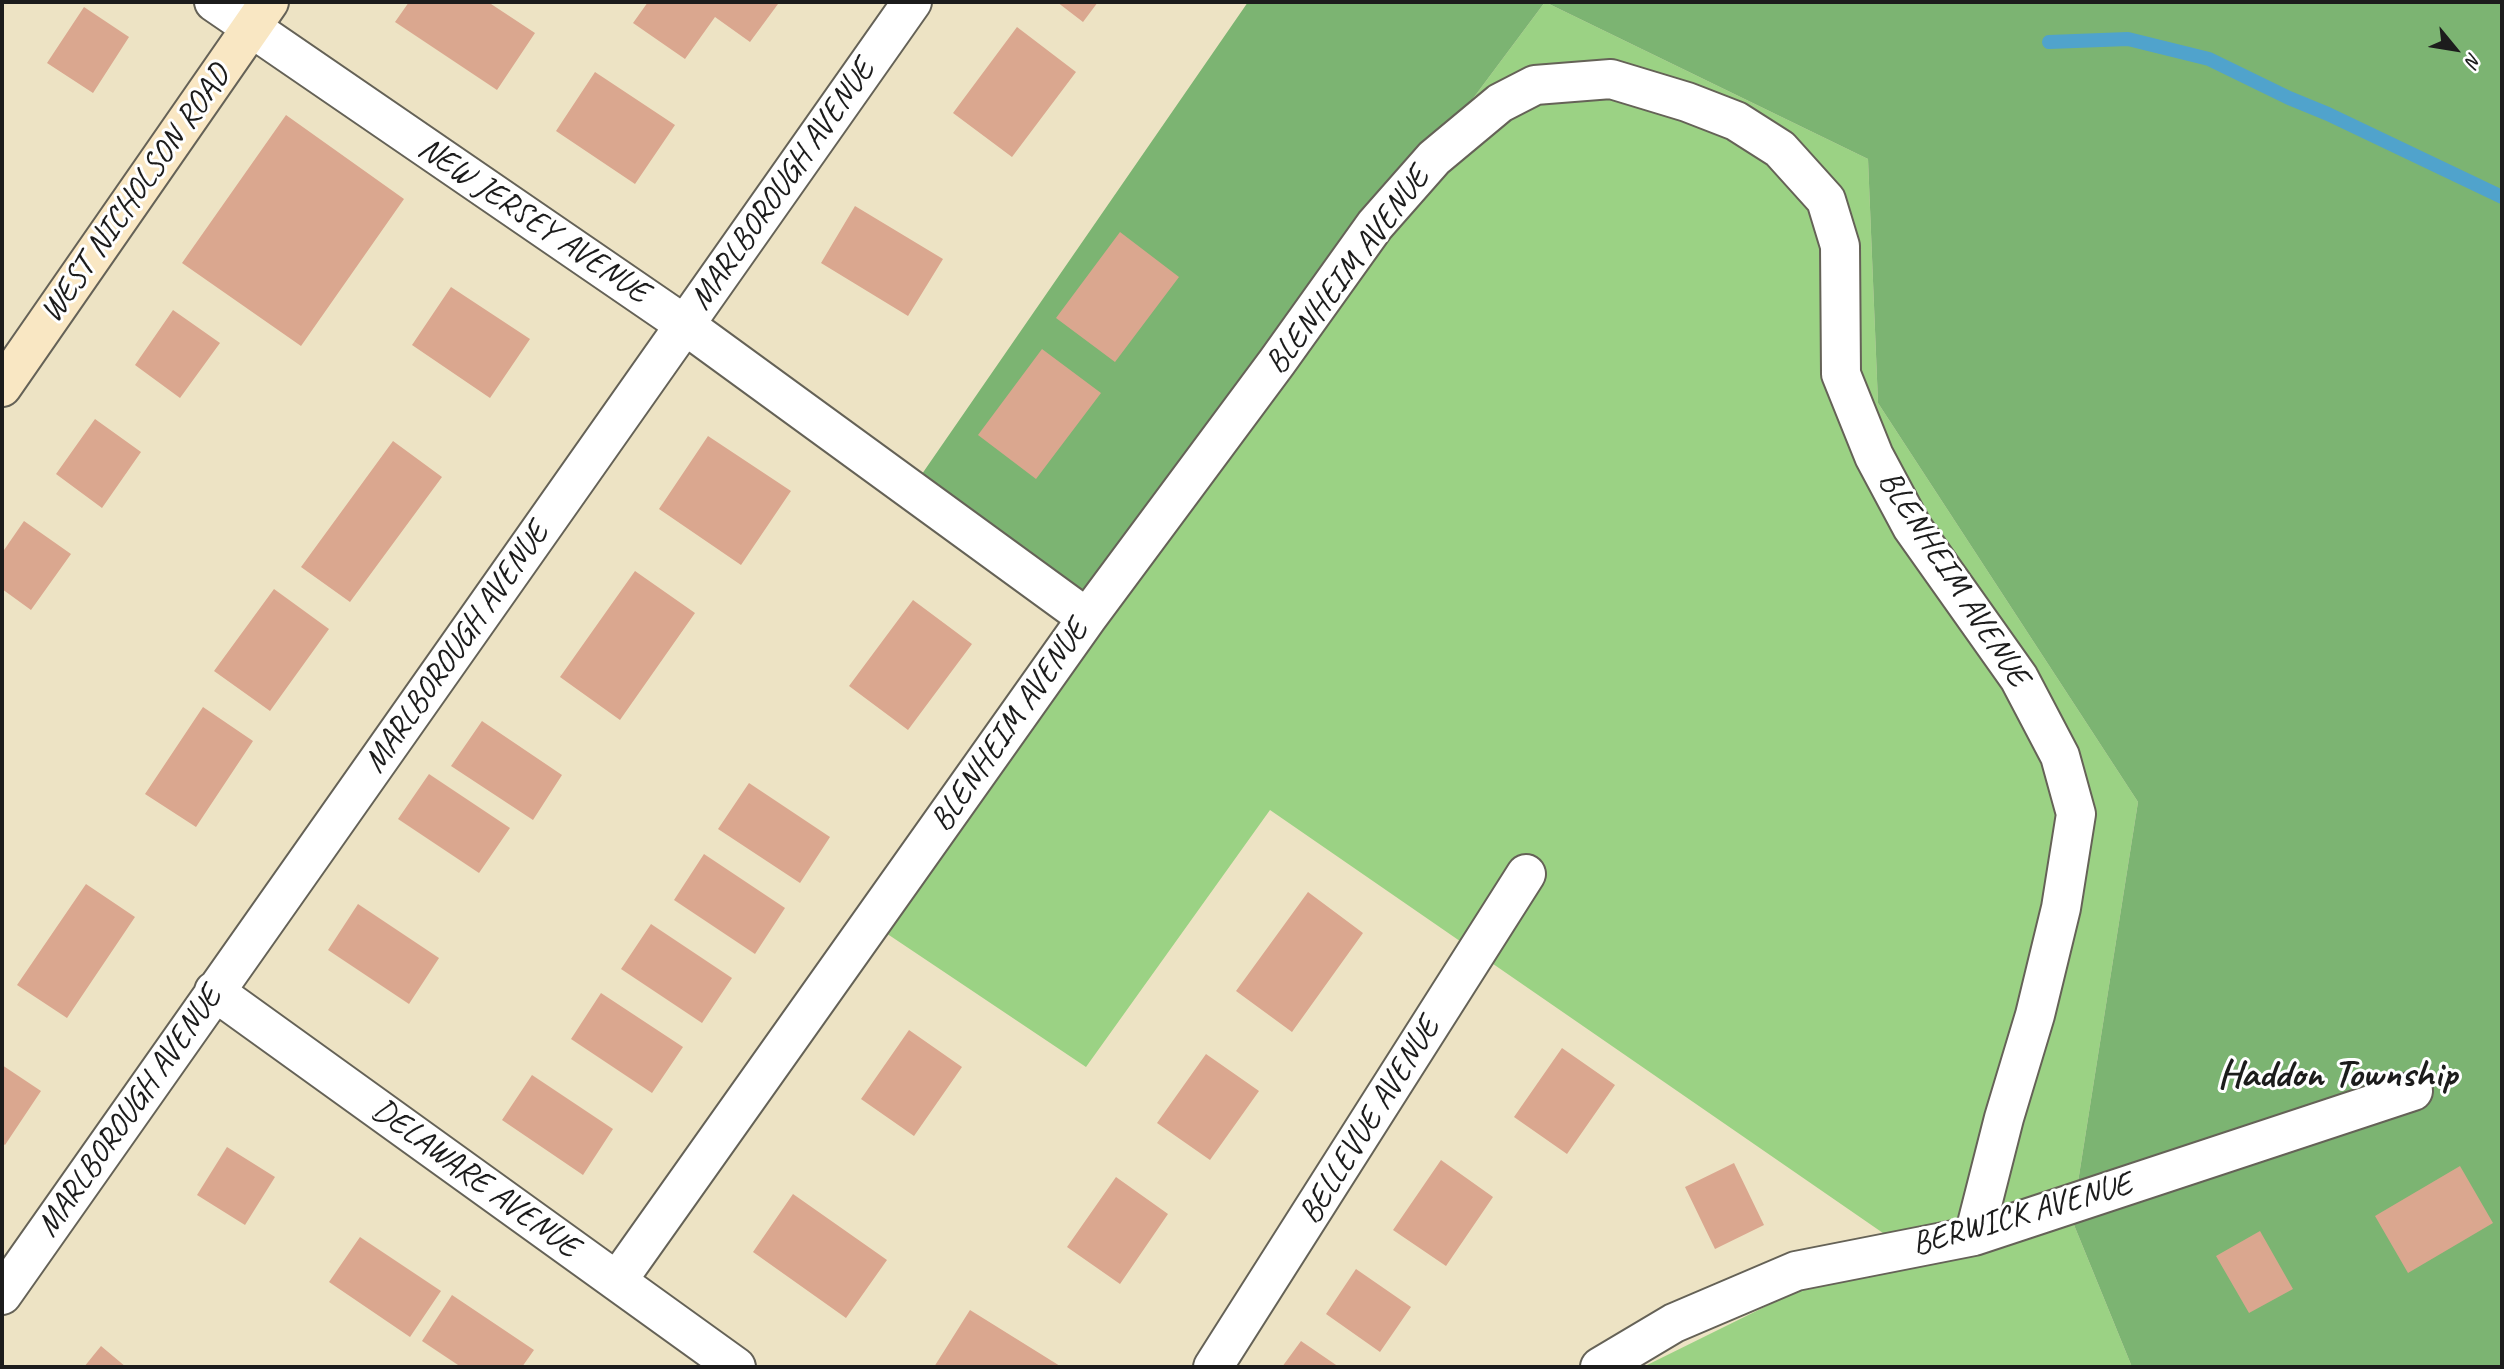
<!DOCTYPE html>
<style>
body{margin:0}
#map{position:relative;width:2504px;height:1369px;overflow:hidden;background:#ede3c4;font-family:Caveat,sans-serif}
canvas{display:block}
.frame{position:absolute;inset:0;border:4px solid #1c1c1c;pointer-events:none}
.north{position:absolute;left:2420px;top:14px;width:70px;height:70px;-webkit-text-stroke:5px #fff;paint-order:stroke;rotate:120deg;font-size:19px;font-weight:700;line-height:28px;text-align:center;color:#1c1c1c}
.north::after{content:'';display:block;margin:auto;width:24px;height:32px;background:#1c1c1c;clip-path:polygon(50% 0,100% 100%,50% 72%,0 100%)}
</style>
<div id="map">
<canvas width="2504" height="1369"></canvas>
<div class="frame"></div>
<div class="north">N</div>
</div>
<script>
const g = document.querySelector('canvas').getContext('2d');
g.lineJoin = 'round';
function fillPath(path, color) { g.fillStyle = color; g.fill(path, 'evenodd'); }
const toPath = rows => new Path2D(rows.map(r => 'M' + r).join(''));
function strokePath(path, color, width, dash) { g.strokeStyle = color; g.lineWidth = width; g.lineCap = dash ? 'butt' : 'round'; g.setLineDash(dash || []); g.stroke(path); }
function label(font, color, halo, rows, align = 'center') {
  g.font = font + ' Caveat,sans-serif'; g.lineWidth = 6; g.setLineDash([]); g.textBaseline = 'middle'; g.strokeStyle = halo; g.fillStyle = color; for (const [text, x, y, turn = 0] of rows) {
    g.save(); g.translate(x, y); g.rotate((+turn || 0) * Math.PI / 180); g.textAlign = isNaN(turn) ? turn : align; if (halo) g.strokeText(text, 0, 0); g.fillText(text, 0, 0); g.restore();
  }
}
const green = toPath([
 [1545,2,1868,159,1878,403,2138,802,2072,1220,2132,1367,1643,1367,1896,1242,1270,810,1086,1067,871,923,1086,617]
]);
const forest = toPath([
 [1248,2,2502,2,2502,1367,2132,1367,2072,1220,2138,802,1878,403,1868,159,1545,2,1086,617,904,500]
]);
const stream = toPath([
 [2049,42,2128,39,2209,59,2289,98,2328,114,2502,197]
]);
const building = toPath([
 [409,2,488,2,535,33,497,90,395,22],
 [648,2,775,2,778,4,750,42,715,17,685,59,633,23],
 [1057,2,1098,2,1083,22],
 [84,7,129,37,93,93,47,63],
 [1017,27,1076,72,1012,157,953,113],
 [595,72,675,125,635,184,556,131],
 [286,115,404,199,301,346,182,263],
 [855,206,943,259,908,316,821,263],
 [1120,232,1179,277,1115,362,1056,318],
 [451,287,530,339,490,398,412,345],
 [173,310,220,343,180,398,135,365],
 [1042,349,1101,393,1036,479,978,435],
 [95,419,141,452,102,508,56,474],
 [708,436,791,491,741,565,659,509],
 [393,441,442,477,350,602,301,567],
 [24,521,71,554,31,610,2,589,2,553],
 [635,571,695,613,620,720,560,677],
 [274,589,329,629,270,711,214,671],
 [913,600,972,644,908,730,849,686],
 [203,707,253,741,196,827,145,794],
 [482,721,562,775,533,820,451,766],
 [429,774,510,828,479,873,398,819],
 [749,783,830,837,800,883,718,829],
 [704,854,785,908,755,954,674,900],
 [86,884,135,917,67,1018,17,985],
 [1308,892,1363,933,1292,1032,1236,991],
 [358,904,439,958,409,1004,328,950],
 [651,924,732,978,702,1023,621,969],
 [601,993,683,1047,652,1093,571,1039],
 [909,1030,962,1067,914,1136,861,1099],
 [1562,1048,1615,1085,1567,1154,1514,1117],
 [1206,1054,1259,1091,1210,1160,1157,1123],
 [2,1065,41,1091,5,1145,2,1143],
 [532,1075,613,1129,583,1175,502,1120],
 [227,1147,275,1177,245,1225,197,1195],
 [1441,1160,1493,1197,1446,1266,1393,1230],
 [1734,1163,1764,1225,1715,1249,1685,1187],
 [2460,1166,2493,1223,2408,1273,2375,1216],
 [1116,1177,1168,1214,1120,1284,1067,1247],
 [793,1194,887,1260,846,1318,753,1252],
 [2260,1231,2293,1289,2249,1313,2216,1256],
 [360,1237,441,1291,410,1337,329,1282],
 [1356,1269,1411,1307,1380,1352,1326,1314],
 [452,1295,534,1350,522,1367,461,1367,422,1341],
 [970,1310,1060,1366,1059,1367,934,1367],
 [1301,1341,1339,1367,1282,1367],
 [101,1346,126,1367,84,1367]
]);
const street = toPath([
 [214,2,685,325,1087,618],
 [214,991,736,1367],
 [617,1281,1087,618,1277,362,1375,225,1434,158,1500,103,1535,85,1611,79,1687,102,1736,121,1780,149,1826,200,1840,246,1841,374,1874,456,1912,527,2019,678,2060,756,2076,814,2061,908,2035,1015,2004,1118,1974,1236],
 [2,1295,912,2],
 [1213,1367,1526,874],
 [1600,1367,1674,1323,1796,1271,1974,1236,2413,1091]
]);
const secondary = toPath([
 [2,387,269,2]
]);
const streetNames = [
 ["MARLBOROUGH AVENUE",783,185,-55],
 ["WEST NICHOLSON ROAD",136,194,-55],
 ["NEW JERSEY AVENUE",533,221,34],
 ["BLENHEIM AVENUE",1348,271,-53],
 ["BLENHEIM AVENUE",1953,579,57],
 ["MARLBOROUGH AVENUE",457,648,-55],
 ["BLENHEIM AVENUE",1010,726,-55],
 ["MARLBOROUGH AVENUE",130,1112,-55],
 ["BELLEVUE AVENUE",1370,1121,-58],
 ["DELAWARE AVENUE",475,1179,36],
 ["BERWICK AVENUE",2022,1215,-16]
];
const districtNames = [
 ["Haddon Township",2337,1076]
];
fillPath(green, '#9bd284');
fillPath(forest, '#7cb472');
strokePath(stream, '#50a3cc', 14);
fillPath(building, '#daa78f');
strokePath(street, '#656257', 42);
strokePath(secondary, '#656257', 42);
strokePath(street, '#fff', 38);
strokePath(secondary, '#f9e7c3', 38);
label('33px', '#1c1c1c', '#fff', streetNames);
label('bold 40px', '#1c1c1c', '#fff', districtNames);
</script>
